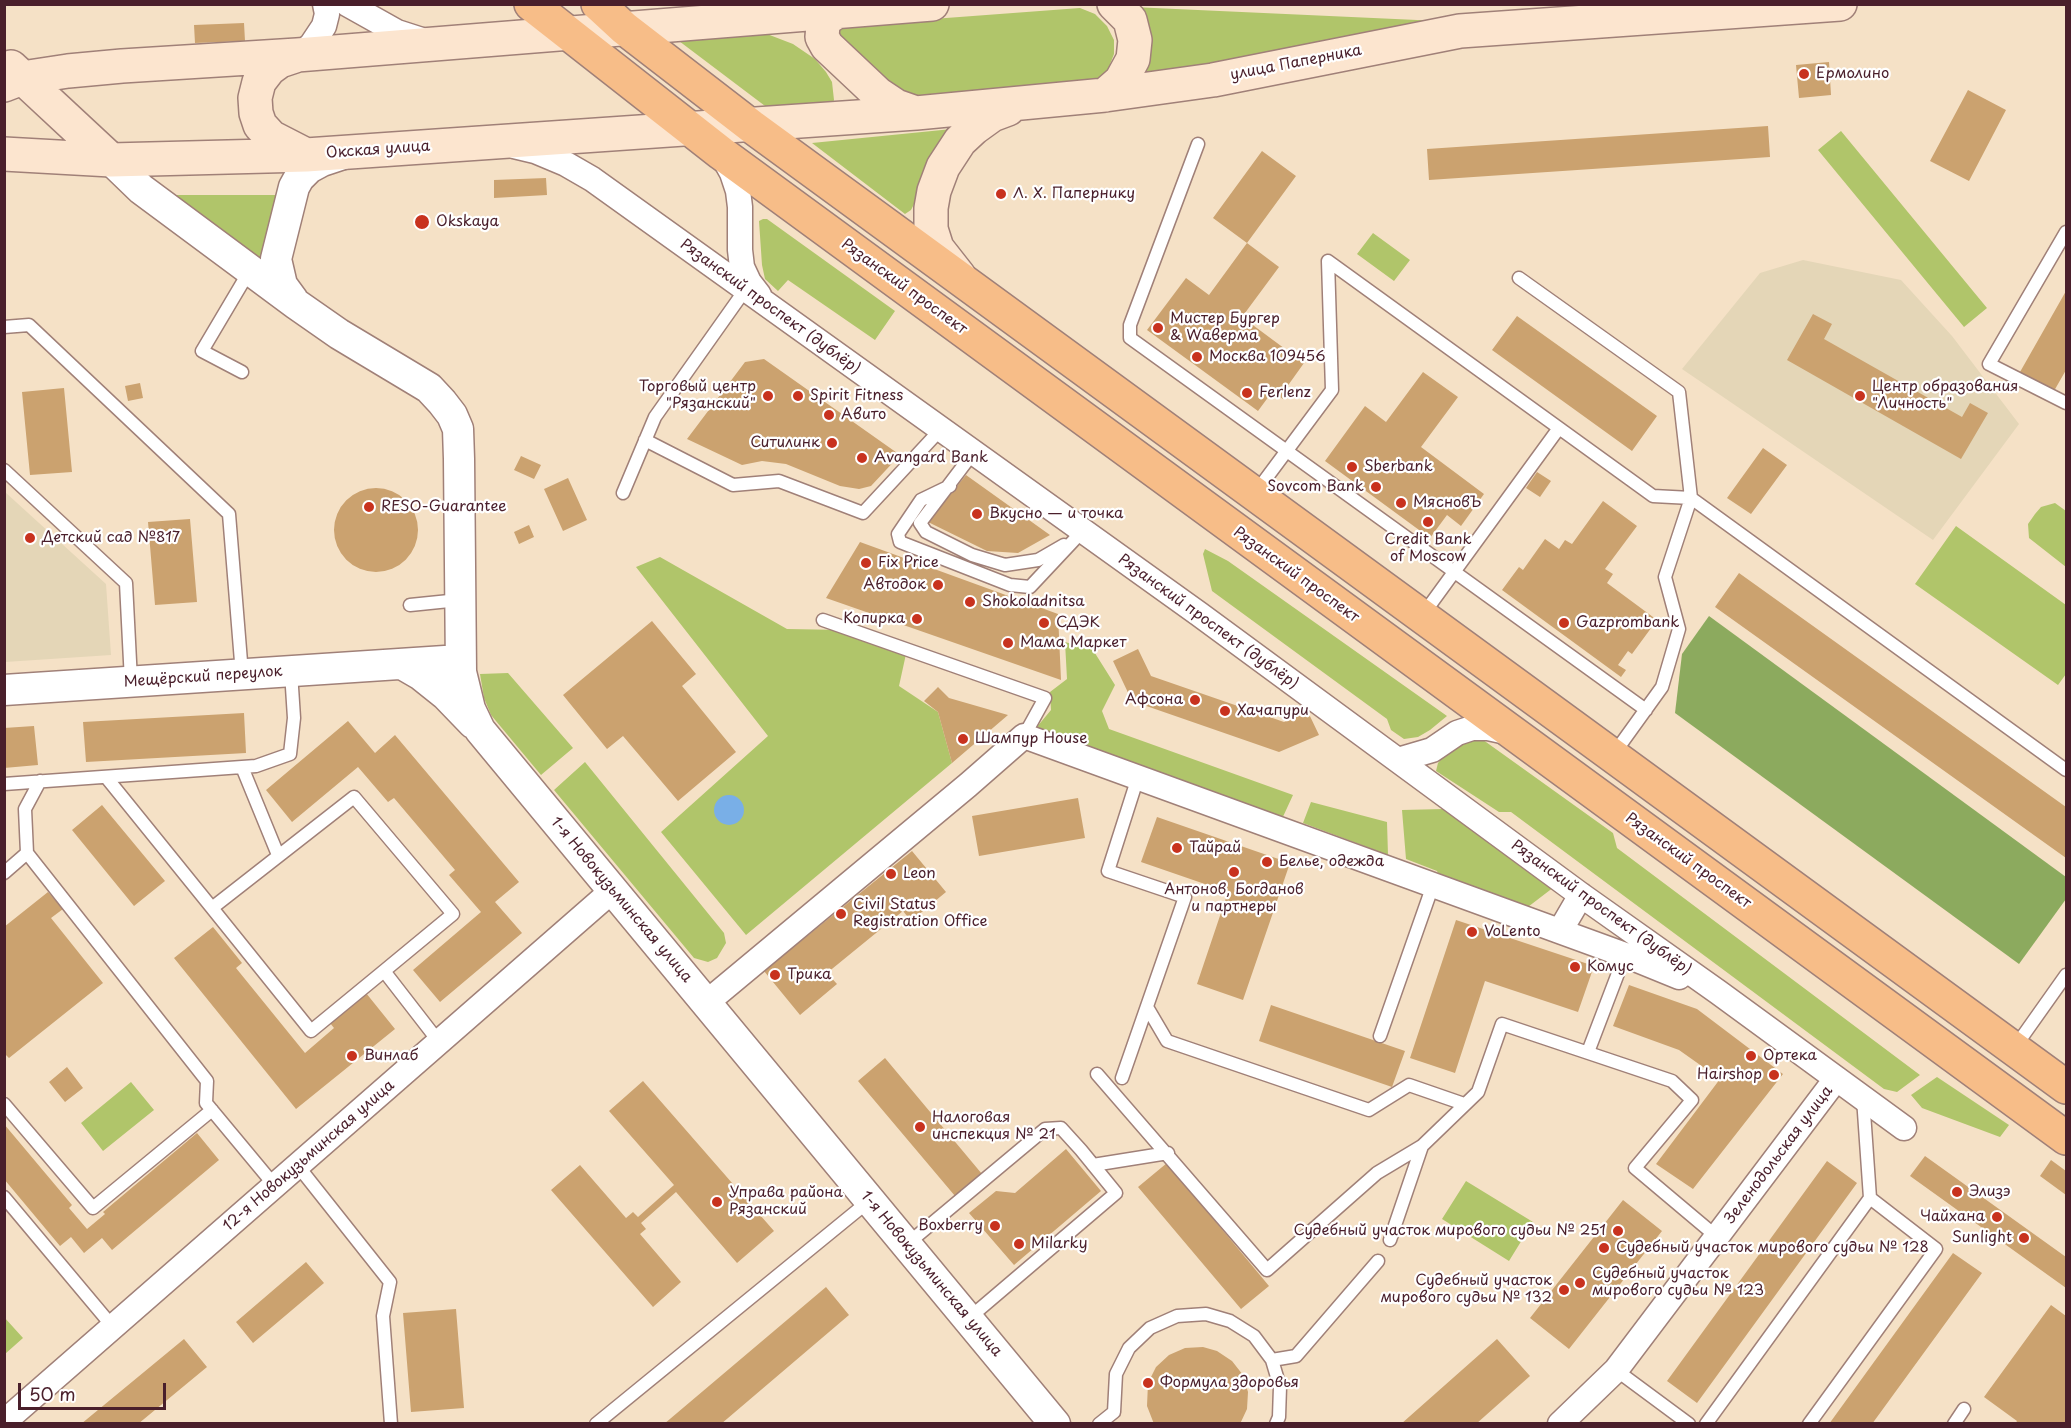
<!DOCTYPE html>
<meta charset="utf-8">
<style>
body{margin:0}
#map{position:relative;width:2071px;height:1428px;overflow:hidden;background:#f5e1c6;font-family:"Playpen Sans",sans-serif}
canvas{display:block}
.frame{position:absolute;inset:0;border:6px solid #4a1f2b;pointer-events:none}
.scale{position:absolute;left:18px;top:1383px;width:148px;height:27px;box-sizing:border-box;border:3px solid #4a1f2b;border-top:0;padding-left:8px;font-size:18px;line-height:21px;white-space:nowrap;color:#4a1f2b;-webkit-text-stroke:4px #fff;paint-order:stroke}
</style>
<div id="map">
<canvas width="2071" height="1428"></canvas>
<div class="frame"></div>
<div class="scale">50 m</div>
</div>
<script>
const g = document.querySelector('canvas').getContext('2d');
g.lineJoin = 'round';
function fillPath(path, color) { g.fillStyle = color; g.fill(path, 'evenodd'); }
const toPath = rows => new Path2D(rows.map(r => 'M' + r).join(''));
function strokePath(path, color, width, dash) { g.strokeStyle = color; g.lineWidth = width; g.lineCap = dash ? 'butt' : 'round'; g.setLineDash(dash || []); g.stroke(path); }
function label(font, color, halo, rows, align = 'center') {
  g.font = font + ' "Playpen Sans",sans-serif'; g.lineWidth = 4.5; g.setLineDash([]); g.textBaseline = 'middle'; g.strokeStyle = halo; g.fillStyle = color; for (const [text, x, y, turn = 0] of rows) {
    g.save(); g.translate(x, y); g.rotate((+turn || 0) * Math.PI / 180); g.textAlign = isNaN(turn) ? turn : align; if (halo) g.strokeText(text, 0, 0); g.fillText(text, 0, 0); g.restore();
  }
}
const built = toPath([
 [1803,260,1901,280,1952,336,2019,424,1933,540,1682,369,1760,273],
 [5,492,106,584,111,655,5,662]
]);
const green = toPath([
 [1132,7,1439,21,1136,80],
 [1080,8,1095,14,1107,26,1114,40,1114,54,1109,67,1104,76,1090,84,909,103,833,41,839,26],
 [767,34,793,44,815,59,826,72,832,82,834,100,831,108,773,112,679,41],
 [952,129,911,210,905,214,812,143],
 [1841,131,1987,308,1964,327,1818,150],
 [170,195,282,195,262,264],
 [763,219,767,219,895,311,875,340,788,280,778,291,765,279,762,265,759,221],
 [1373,233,1410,260,1394,281,1357,254],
 [2055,503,2066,511,2066,567,2029,538,2028,524,2035,514,2041,507],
 [1956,526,2066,605,2066,674,2058,685,1915,584],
 [1205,549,1228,561,1447,716,1430,730,1418,737,1404,739,1391,730,1387,719,1212,591,1203,554],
 [660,557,787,629,843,630,906,654,899,686,938,712,952,763,746,935,661,832,768,736,636,567],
 [1065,642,1093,650,1115,685,1102,711,1109,729,1293,795,1281,821,1031,734,1051,710,1050,692,1067,679],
 [508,673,573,748,541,775,491,715,484,698,480,674],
 [1470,737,1479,737,1613,833,1617,848,1920,1075,1897,1092,1884,1089,1511,812,1499,812,1436,771,1438,763,1445,754],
 [585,762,724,933,726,943,717,958,708,962,694,958,554,790],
 [1311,802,1387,822,1388,855,1303,823],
 [1444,809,1554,887,1524,910,1443,885,1437,871,1406,859,1402,810],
 [1937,1077,2009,1125,2000,1137,1922,1108,1911,1095],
 [131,1082,154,1110,103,1151,81,1123],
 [1466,1181,1533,1222,1509,1261,1442,1219],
 [4,1317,23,1338,5,1354,4,1353]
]);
const forest = toPath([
 [1709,616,2066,877,2066,899,2019,964,1675,713,1682,654]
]);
const water = toPath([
 '714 810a15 15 0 1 1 30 0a15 15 0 1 1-30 0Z'
]);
const building = toPath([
 [244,23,245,41,195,43,194,25],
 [1829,62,1831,95,1799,98,1796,65],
 [1968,90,2006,110,1969,181,1930,161],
 [1768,126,1770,157,1429,180,1427,149],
 [1262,151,1296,176,1247,243,1213,218],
 [546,178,547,195,494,198,494,180],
 [1247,243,1279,267,1242,317,1304,363,1284,391,1288,393,1283,399,1272,392,1258,411,1147,330,1186,278,1209,295],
 [2066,291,2066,370,2054,391,2020,372],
 [1813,314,1832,324,1824,339,1962,417,1970,403,1988,413,1961,459,1787,360],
 [1517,316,1657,416,1632,451,1492,350],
 [764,359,900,455,871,486,859,489,840,486,786,464,762,461,742,465,687,439,745,362],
 [1423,372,1458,397,1421,447,1484,494,1461,526,1447,515,1430,538,1325,461,1365,406,1386,422],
 [140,383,143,398,128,401,125,386],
 [64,388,72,472,30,475,22,392],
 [1763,448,1787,465,1751,514,1727,498],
 [521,456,541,465,534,479,514,470],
 [1537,472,1551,481,1540,497,1526,488],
 [966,475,1050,535,1018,553,987,551,928,522],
 [568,478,587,520,563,531,544,489],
 '334 530a42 42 0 1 1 84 0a42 42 0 1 1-84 0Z',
 [1603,501,1637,526,1605,569,1613,574,1607,583,1657,620,1632,654,1628,651,1618,665,1626,670,1621,677,1502,590,1519,567,1523,570,1545,539,1559,549,1565,540,1572,544],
 [190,519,197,602,155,605,148,522],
 [529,525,534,537,519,544,514,532],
 [860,542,1058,614,1061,680,826,598],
 [1739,573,2066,807,2066,858,1715,607],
 [652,621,696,674,682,686,736,752,678,801,623,736,607,749,563,695],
 [1138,649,1151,676,1284,722,1308,712,1319,735,1279,752,1132,701,1113,661],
 [938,687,949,698,1008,715,952,763,938,712,924,701],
 [244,713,246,753,86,762,83,722],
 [348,721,375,753,395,735,519,882,495,902,522,933,440,1002,413,970,481,912,449,875,455,870,394,798,388,802,358,767,292,822,266,790],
 [34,726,38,765,4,768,4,728],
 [1078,798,1085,838,979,856,972,816],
 [102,805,165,881,134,906,72,830],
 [1157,817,1290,863,1243,1000,1197,984,1228,892,1141,862],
 [912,851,946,892,911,921,903,911,827,973,837,984,800,1015,764,971],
 [48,892,63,909,51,918,103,983,9,1058,4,1053,4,927],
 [1456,920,1594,966,1578,1012,1485,981,1455,1073,1410,1058],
 [213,927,242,963,236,968,305,1053,334,1028,330,1023,366,993,395,1029,296,1109,174,958],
 [1629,985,1697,1009,1783,1074,1693,1189,1656,1164,1720,1079,1679,1050,1613,1026],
 [1271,1005,1405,1051,1392,1087,1259,1041],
 [885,1058,982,1174,955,1196,858,1081],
 [67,1067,83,1088,65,1102,49,1082],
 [643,1081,774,1231,737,1263,676,1192,641,1223,646,1229,640,1234,681,1282,653,1307,551,1190,580,1165,626,1218,633,1212,638,1217,674,1185,609,1111],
 [4,1124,72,1205,69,1208,87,1229,105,1214,103,1212,197,1133,219,1160,112,1250,102,1238,84,1253,71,1237,60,1246,4,1179],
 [1066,1149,1101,1191,1014,1265,969,1213,996,1191,1015,1193],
 [1925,1156,2066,1257,2066,1288,1910,1176],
 [2051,1160,2066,1171,2066,1195,2040,1176],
 [1827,1161,1857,1183,1697,1403,1667,1381],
 [1167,1163,1269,1286,1241,1309,1138,1187],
 [1623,1200,1662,1231,1569,1349,1530,1318],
 [1953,1253,1982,1273,1872,1424,1829,1424],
 [306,1262,324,1283,253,1343,236,1322],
 [826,1287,849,1315,721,1424,664,1424],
 [2051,1305,2066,1316,2066,1424,2015,1424,2017,1421,1984,1397],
 [456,1309,464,1408,411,1412,403,1313],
 [184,1339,207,1367,138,1424,81,1424],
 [1497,1339,1530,1376,1476,1424,1401,1424],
 [1203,1347,1217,1351,1232,1361,1243,1375,1248,1392,1247,1409,1240,1424,1154,1424,1147,1406,1148,1383,1156,1367,1169,1355,1185,1348]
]);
const service = toPath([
 [1198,144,1130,325,1130,338,1646,710],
 [2066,232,1989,364,2066,403],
 [1328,261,1653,496,1691,498,2066,770],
 [1519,278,1679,392,1691,498,1665,577,1679,629,1662,687,1613,755],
 [4,327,29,325,229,514,242,674],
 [242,372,202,351,250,270],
 [645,440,733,485,779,481,863,513,941,429],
 [973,453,920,523,926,532,972,555,1005,565,1038,560,1064,545],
 [4,470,126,583,131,681],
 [950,486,921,500,898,534,900,542,1010,585,1030,587,1075,539],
 [1256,492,1332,390,1328,261],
 [623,493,655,417,745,290],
 [410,605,459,600],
 [1422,616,1559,428],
 [823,620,1045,698,1024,736],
 [242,767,278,855],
 [106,777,212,908],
 [40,781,25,809,27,853,207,1081,206,1103,275,1186],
 [4,784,256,766,290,754,294,718,291,672],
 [4,873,27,853],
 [384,971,311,1031,212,908,354,797,453,914,384,971,439,1042],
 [1147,1007,1167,1041,1369,1110,1409,1085,1464,1104],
 [1380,1036,1433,885],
 [2015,1047,2066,975],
 [1588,1052,1625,955],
 [1097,1074,1267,1270,1377,1173,1422,1146],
 [1122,1078,1185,897,1108,871,1138,777],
 [4,1104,93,1208,212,1110],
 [1093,1165,1168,1153],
 [298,1166,390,1282,383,1316,391,1424],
 [4,1197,113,1327],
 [1390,1240,1422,1146,1478,1092,1502,1024,1672,1081,1692,1100,1635,1168,1717,1237],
 [906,1245,1045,1129,1061,1128,1081,1150,1116,1193,968,1319],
 [1272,1360,1296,1356,1378,1261],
 [1616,1370,1689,1424],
 [596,1424,869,1201],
 [1099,1424,1114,1412,1116,1374,1129,1348,1150,1328,1177,1316,1206,1314,1230,1321,1254,1336,1272,1360,1280,1387,1279,1417,1276,1424],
 [1706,1424,1870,1198,1863,1098],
 [1809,1424,1936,1249,1870,1198],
 [1954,1424,1964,1409]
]);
const minor = toPath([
 [347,4,397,32,425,41],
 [301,55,312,44,324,26,327,14,325,4],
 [514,146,535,151,566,164,592,179,1199,614,1581,895,1718,992,1904,1128],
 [722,155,732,173,738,191,740,207,740,250,742,267,749,282,759,295],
 [1398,760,1432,750,1457,733,1472,728,1488,728,1511,733],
 [1560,931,1581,895],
 [706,1003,968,785,1024,736,1625,955,1679,977],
 [4,1422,613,890],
 [1560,1424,1616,1370,1836,1079]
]);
const tertiary = toPath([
 [111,160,141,189,296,304,339,334,429,388,442,402,452,415,458,429,459,459,461,672,470,709,480,730,1055,1424],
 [293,300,282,285,276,259,294,187,299,178,309,168,322,161,343,154],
 [402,664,421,675,446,695,473,723],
 [4,690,460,660]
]);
const secondary = toPath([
 [838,11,827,18,823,25,822,37,827,46,878,94,896,106,916,113],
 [295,56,280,61,269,69,259,82,255,98,256,113,260,125,271,137,306,155],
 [11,67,111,160],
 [4,85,22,78,68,71,122,66,297,55,932,4],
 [1105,95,1121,81,1133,59,1135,40,1130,20,1114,4],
 [4,154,111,160,306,155,916,113,1105,95,1213,80,1460,31,1840,4],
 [959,276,937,248,931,229,931,208,934,191,943,167,960,141,974,128,992,115,1008,109]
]);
const primary = toPath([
 [531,4,721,153,2066,1138],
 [598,4,624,28,751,126,2066,1087]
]);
const markers = [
 [1804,74,6,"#c8321e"],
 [1001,194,6,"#c8321e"],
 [422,222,8,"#c8321e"],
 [1158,328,6,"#c8321e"],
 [1197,357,6,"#c8321e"],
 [1247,393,6,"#c8321e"],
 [768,396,6,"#c8321e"],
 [798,396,6,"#c8321e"],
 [1860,396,6,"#c8321e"],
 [829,415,6,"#c8321e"],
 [832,443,6,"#c8321e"],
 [862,458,6,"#c8321e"],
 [1352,467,6,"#c8321e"],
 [1376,487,6,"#c8321e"],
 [1401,503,6,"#c8321e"],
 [369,507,6,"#c8321e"],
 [977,514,6,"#c8321e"],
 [1428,522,6,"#c8321e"],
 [30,538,6,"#c8321e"],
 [866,563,6,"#c8321e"],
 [938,585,6,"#c8321e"],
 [970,602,6,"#c8321e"],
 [917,619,6,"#c8321e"],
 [1044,623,6,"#c8321e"],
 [1564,623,6,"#c8321e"],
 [1008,643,6,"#c8321e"],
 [1195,700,6,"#c8321e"],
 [1225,711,6,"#c8321e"],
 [963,739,6,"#c8321e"],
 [1177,848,6,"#c8321e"],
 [1267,862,6,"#c8321e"],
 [1234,872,6,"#c8321e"],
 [891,874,6,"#c8321e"],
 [841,914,6,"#c8321e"],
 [1472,932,6,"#c8321e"],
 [1575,967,6,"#c8321e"],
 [775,975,6,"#c8321e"],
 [352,1056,6,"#c8321e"],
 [1751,1056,6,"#c8321e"],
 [1774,1075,6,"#c8321e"],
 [920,1127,6,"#c8321e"],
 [1957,1192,6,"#c8321e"],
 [717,1202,6,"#c8321e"],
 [1997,1217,6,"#c8321e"],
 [995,1226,6,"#c8321e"],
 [1618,1231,6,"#c8321e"],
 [2024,1238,6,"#c8321e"],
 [1019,1244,6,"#c8321e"],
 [1604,1248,6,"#c8321e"],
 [1580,1283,6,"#c8321e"],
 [1564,1290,6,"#c8321e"],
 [1148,1383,6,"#c8321e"]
];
const streetNames = [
 ["улица Паперника",1296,63,-11],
 ["Окская улица",378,150,-4],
 ["Рязанский проспект",904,287,36],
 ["Рязанский проспект (дублёр)",770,307,36],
 ["Рязанский проспект",1296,575,36],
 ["Рязанский проспект (дублёр)",1208,622,36],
 ["Мещёрский переулок",203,677,-4],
 ["Рязанский проспект",1688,861,36],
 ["1-я Новокузьминская улица",621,900,50],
 ["Рязанский проспект (дублёр)",1601,908,36],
 ["Зеленодольская улица",1779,1155,-53],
 ["12-я Новокузьминская улица",309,1156,-41],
 ["1-я Новокузьминская улица",931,1274,50]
];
const poiNames = [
 ["Ермолино",1816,74],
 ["Л. Х. Папернику",1013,194],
 ["Okskaya",436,222],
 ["Мистер Бургер",1170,319],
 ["& Wаверма",1170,336],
 ["Москва 109456",1209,357],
 ["Торговый центр",756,387,"right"],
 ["\"Рязанский\"",756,404,"right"],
 ["Центр образования",1872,387],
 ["\"Личность\"",1872,404],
 ["Ferlenz",1259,393],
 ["Spirit Fitness",810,396],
 ["Авито",841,415],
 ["Ситилинк",820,443,"right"],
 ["Avangard Bank",874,458],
 ["Sberbank",1364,467],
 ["Sovcom Bank",1364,487,"right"],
 ["МясновЪ",1413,503],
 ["RESO-Guarantee",381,507],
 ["Вкусно — и точка",989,514],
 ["Детский сад №817",42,538],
 ["Credit Bank",1428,540,"center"],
 ["of Moscow",1428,557,"center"],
 ["Fix Price",878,563],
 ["Автодок",926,585,"right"],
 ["Shokoladnitsa",982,602],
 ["Копирка",905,619,"right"],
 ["СДЭК",1056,623],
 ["Gazprombank",1576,623],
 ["Мама Маркет",1020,643],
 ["Афсона",1183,700,"right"],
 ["Хачапури",1237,711],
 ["Шампур House",975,739],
 ["Тайрай",1189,848],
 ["Белье, одежда",1279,862],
 ["Leon",903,874],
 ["Антонов, Богданов",1234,890,"center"],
 ["и партнеры",1234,907,"center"],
 ["Civil Status",853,905],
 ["Registration Office",853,922],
 ["VoLento",1484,932],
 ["Комус",1587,967],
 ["Трика",787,975],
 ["Винлаб",364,1056],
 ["Ортека",1763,1056],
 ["Hairshop",1762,1075,"right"],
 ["Налоговая",932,1118],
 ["инспекция № 21",932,1135],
 ["Элизэ",1969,1192],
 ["Управа района",729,1193],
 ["Рязанский",729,1210],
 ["Чайхана",1985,1217,"right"],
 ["Boxberry",983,1226,"right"],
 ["Судебный участок мирового судьи № 251",1606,1231,"right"],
 ["Sunlight",2012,1238,"right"],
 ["Milarky",1031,1244],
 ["Судебный участок мирового судьи № 128",1616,1248],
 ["Судебный участок",1592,1274],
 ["мирового судьи № 123",1592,1291],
 ["Судебный участок",1552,1281,"right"],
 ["мирового судьи № 132",1552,1298,"right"],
 ["Формула здоровья",1160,1383]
];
fillPath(built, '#e4d6b7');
fillPath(green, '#b0c56a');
fillPath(forest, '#8caa5e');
fillPath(water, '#79afe7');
fillPath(building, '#cba26f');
strokePath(service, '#a08078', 15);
strokePath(minor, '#a08078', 27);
strokePath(tertiary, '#a08078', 33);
strokePath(secondary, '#a08078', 36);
strokePath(primary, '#a08078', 36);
strokePath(service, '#fff', 12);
strokePath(minor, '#fff', 24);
strokePath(tertiary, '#fff', 30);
strokePath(secondary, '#fce5cf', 33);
strokePath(primary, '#f7bd88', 33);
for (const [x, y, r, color] of markers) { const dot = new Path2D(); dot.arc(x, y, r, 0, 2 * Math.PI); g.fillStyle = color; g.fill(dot); strokePath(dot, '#fff', 2); }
label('15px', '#4a1f2b', '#fff', streetNames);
label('15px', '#4a1f2b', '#fff', poiNames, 'left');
</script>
